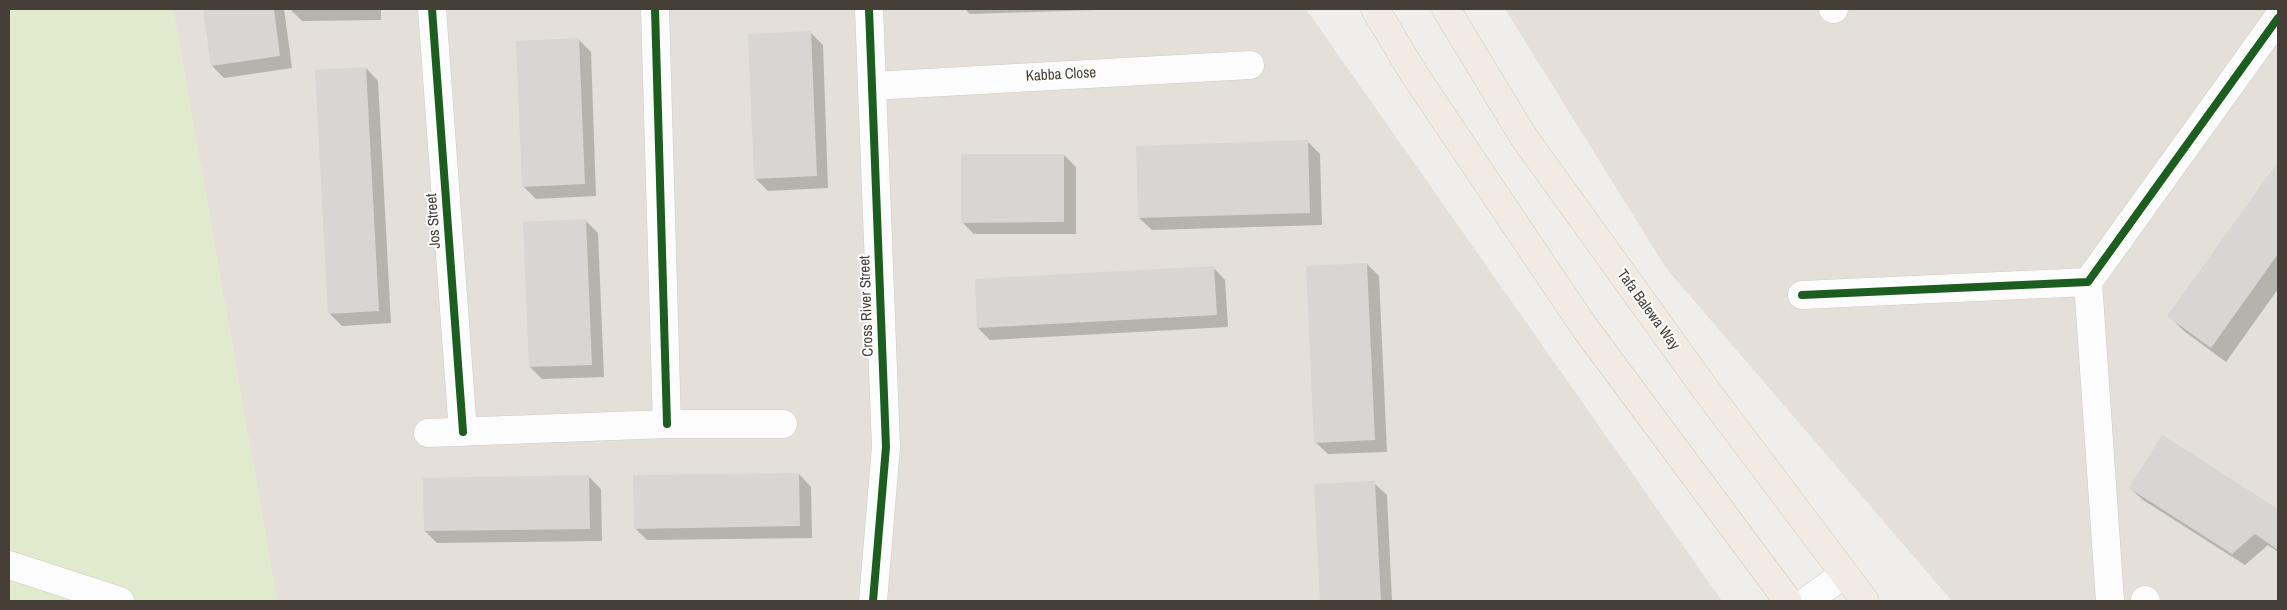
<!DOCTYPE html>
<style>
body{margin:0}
#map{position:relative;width:2287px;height:610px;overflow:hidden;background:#f0eeeb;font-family:"Archivo Narrow",sans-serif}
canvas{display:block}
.frame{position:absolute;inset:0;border:10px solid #463f37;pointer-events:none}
</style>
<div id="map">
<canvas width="2287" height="610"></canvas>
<div class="frame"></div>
</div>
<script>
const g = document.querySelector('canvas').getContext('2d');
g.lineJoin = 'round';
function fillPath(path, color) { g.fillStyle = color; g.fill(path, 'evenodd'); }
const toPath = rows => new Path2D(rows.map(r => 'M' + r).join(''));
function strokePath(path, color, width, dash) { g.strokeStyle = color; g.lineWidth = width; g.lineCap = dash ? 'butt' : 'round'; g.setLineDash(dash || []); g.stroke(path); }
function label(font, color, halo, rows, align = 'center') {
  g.font = font + ' "Archivo Narrow",sans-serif'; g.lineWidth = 4; g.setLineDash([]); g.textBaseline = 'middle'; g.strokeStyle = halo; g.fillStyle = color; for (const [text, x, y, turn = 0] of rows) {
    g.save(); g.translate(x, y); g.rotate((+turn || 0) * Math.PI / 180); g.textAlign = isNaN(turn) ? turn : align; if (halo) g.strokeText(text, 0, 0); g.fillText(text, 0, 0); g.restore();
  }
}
const residential = toPath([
 [173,9,1306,9,1722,601,277,601],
 [1505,9,2278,9,2278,601,1952,601,1666,268]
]);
const green = toPath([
 [9,9,173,9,277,601,9,601]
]);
const shadow = toPath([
 [204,9,284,9,292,68,224,78,212,66],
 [290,9,381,9,381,20,302,21],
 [965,9,1129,9,970,14],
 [810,32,823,45,828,188,768,191,755,178],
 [579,40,591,52,596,196,536,199,523,186],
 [366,68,378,81,391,323,342,326,329,313],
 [1308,142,1320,154,1322,225,1152,230,1139,218],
 [1064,155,1076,167,1076,234,974,234,962,222],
 [2278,164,2278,289,2226,362,2184,331,2169,316],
 [585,220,598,233,604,377,542,379,530,367],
 [1367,264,1379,276,1387,452,1328,454,1315,442],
 [1213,267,1225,280,1228,327,990,340,978,328],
 [2163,436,2278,510,2278,552,2268,545,2245,565,2143,500,2130,488],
 [799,474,811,487,812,538,647,540,635,528],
 [589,477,601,489,602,541,437,543,425,531],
 [1374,483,1387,495,1392,601,1321,601,1315,485]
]);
const building = toPath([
 [203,9,274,9,280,56,211,66],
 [811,31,817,176,754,179,748,34],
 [579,38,585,184,522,187,516,41],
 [366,67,379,311,328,314,315,70],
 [1308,140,1310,213,1138,218,1136,146],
 [961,154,1064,154,1064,222,961,223],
 [2278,162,2278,254,2211,348,2167,316],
 [586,219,592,365,529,367,523,222],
 [1367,263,1375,440,1314,443,1306,266],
 [1214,266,1217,315,977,328,975,279],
 [2162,435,2278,509,2278,550,2255,534,2232,554,2129,488],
 [799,473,800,526,634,529,633,475],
 [589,475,590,529,424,531,423,478],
 [1375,481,1381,601,1320,601,1314,484]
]);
const minor = toPath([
 [432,9,463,432],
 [655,9,667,424],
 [869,9,886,447,873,601],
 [1833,9,1834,9],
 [872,86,1250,65],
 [2088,282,2110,601],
 [1802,295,2088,282,2278,18],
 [428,433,667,424,783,424],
 [9,565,120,601],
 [2145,600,2146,601],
 [1807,601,1844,574]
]);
const major = toPath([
 [1375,9,1414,74,1585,328,1788,601],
 [1446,9,1523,136,1706,390,1865,601]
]);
const cycleway = toPath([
 [432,9,463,432],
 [655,9,667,424],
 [869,9,886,447,873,601],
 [1802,295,2088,282,2278,18]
]);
const streetNames = [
 ["Kabba Close",1061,75,-3],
 ["Jos Street",434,221,-94],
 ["Cross River Street",867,306,-92],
 ["Tafa Balewa Way",1648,310,54]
];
fillPath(residential, '#e4dfd8');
fillPath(green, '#e1eacc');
fillPath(shadow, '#0003');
fillPath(building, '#d8d5d2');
strokePath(minor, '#ceccc8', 29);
strokePath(major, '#d2c8b9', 29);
strokePath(minor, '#fdfcfc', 28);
strokePath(major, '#f1ebe4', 28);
strokePath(cycleway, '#1b5e20', 8);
label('15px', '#463f37', '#fff', streetNames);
</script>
